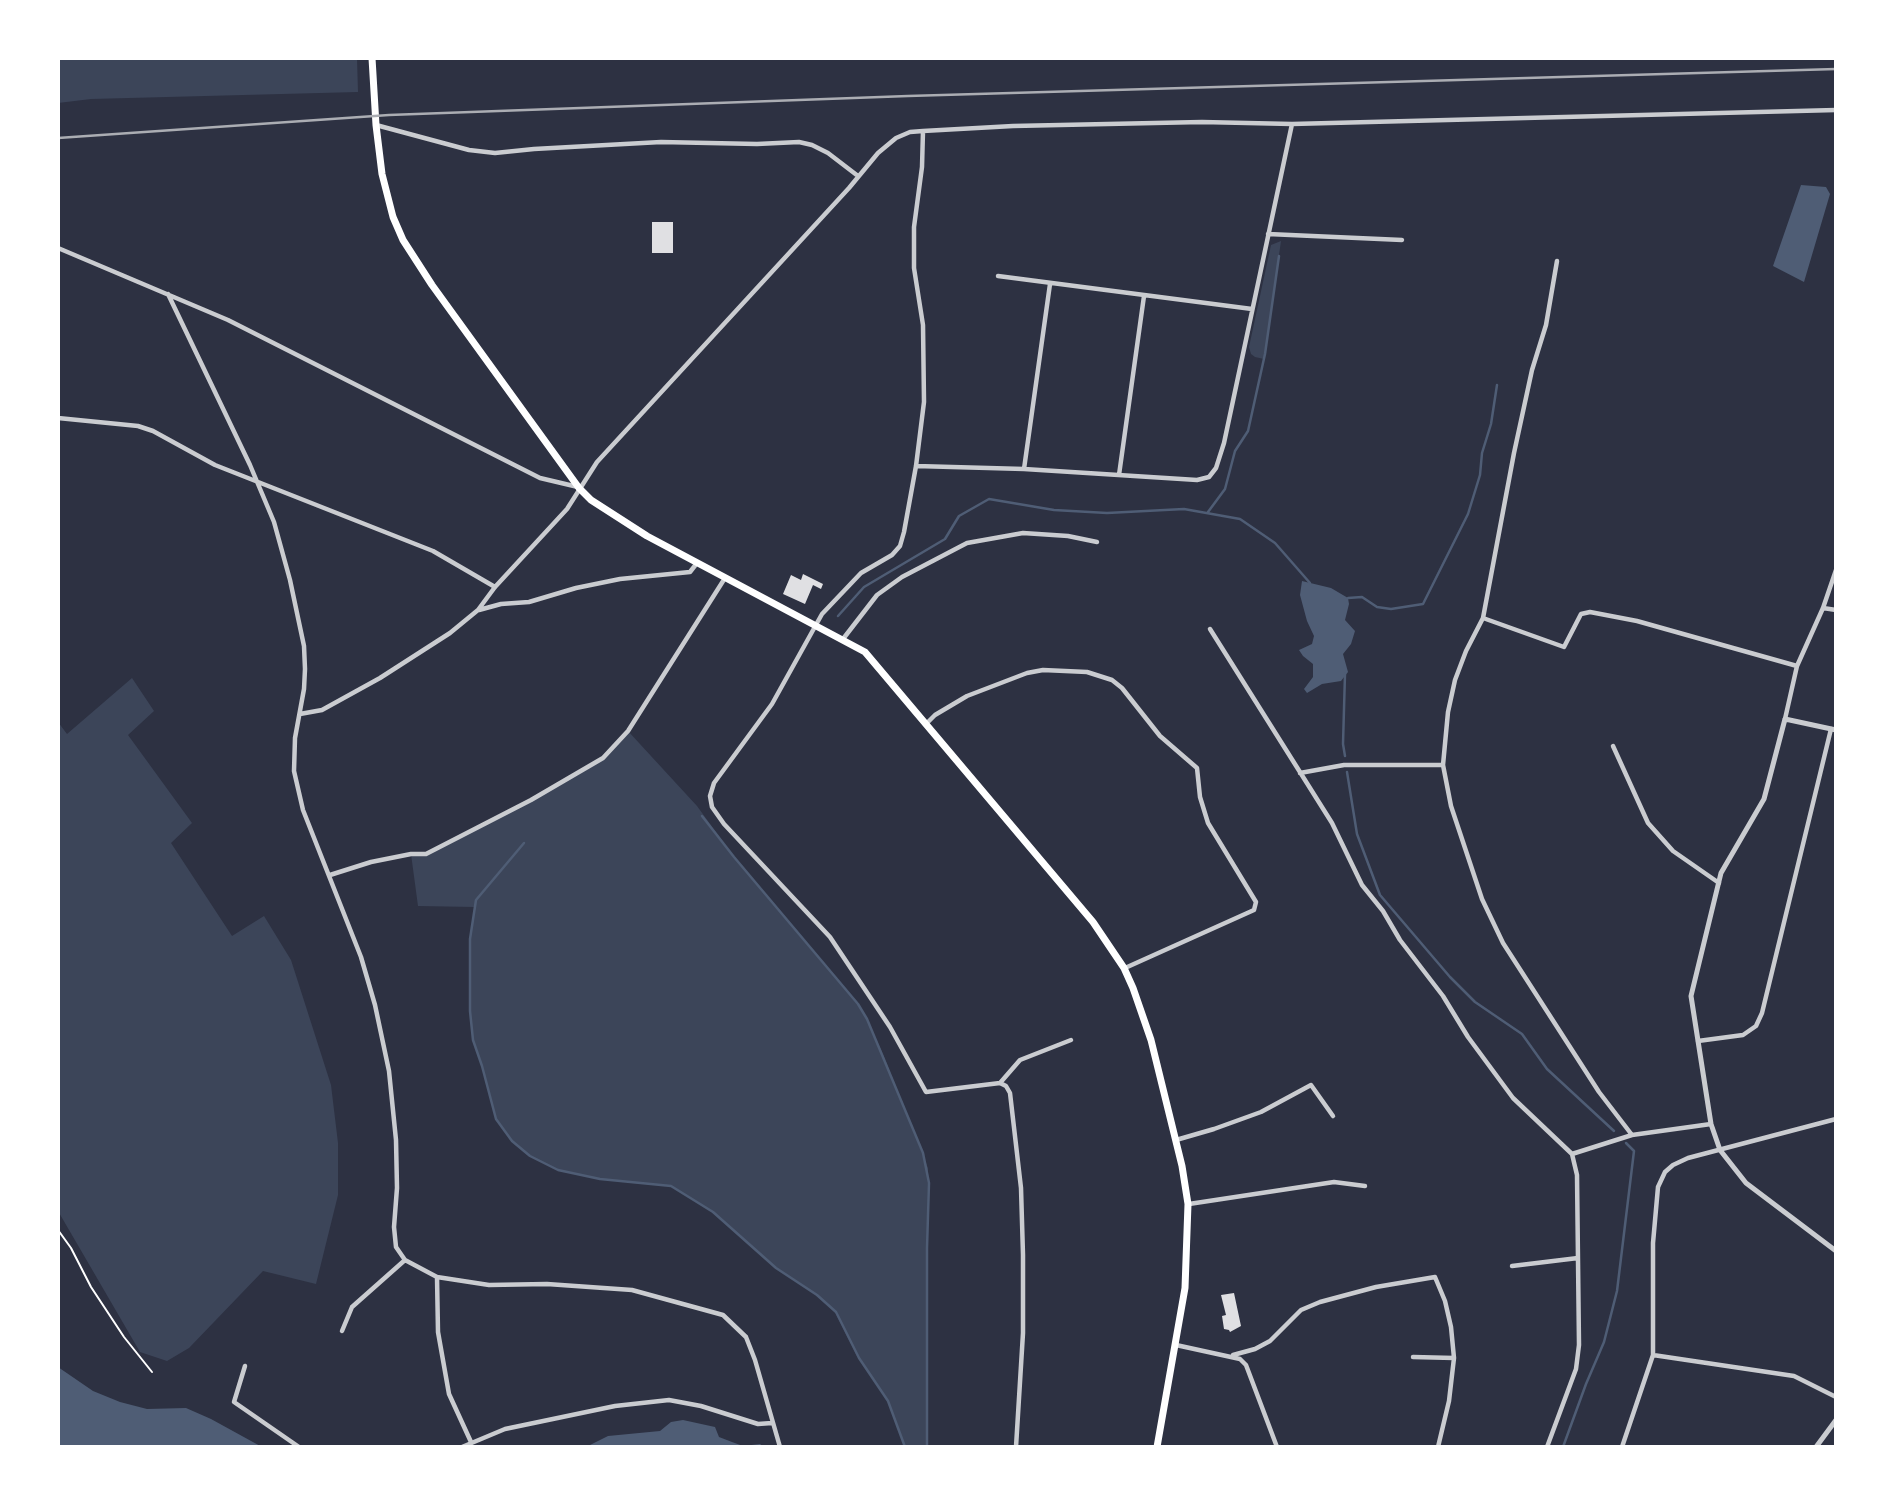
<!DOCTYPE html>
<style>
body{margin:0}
#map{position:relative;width:1894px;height:1505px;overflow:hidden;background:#2d3142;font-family:"Source Serif 4",serif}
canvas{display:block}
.frame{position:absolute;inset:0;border:60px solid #fff;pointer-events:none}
</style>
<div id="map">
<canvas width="1894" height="1505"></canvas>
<div class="frame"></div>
</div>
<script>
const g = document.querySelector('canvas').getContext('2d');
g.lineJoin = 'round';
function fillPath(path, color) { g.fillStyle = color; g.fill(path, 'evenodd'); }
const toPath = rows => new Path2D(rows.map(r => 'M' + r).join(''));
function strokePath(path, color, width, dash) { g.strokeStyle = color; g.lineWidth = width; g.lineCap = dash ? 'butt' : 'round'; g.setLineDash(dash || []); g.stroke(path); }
const green = toPath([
 [58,58,357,58,358,92,91,99,58,103],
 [1281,241,1265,354,1264,359,1255,357,1251,354,1249,347,1271,245],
 [132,678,154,711,128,735,192,823,171,843,232,936,264,916,291,960,331,1085,338,1143,338,1195,316,1284,263,1271,189,1348,167,1361,140,1352,58,1211,58,722,67,734],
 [628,731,697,806,734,857,858,1004,867,1019,883,1054,928,1168,927,1447,905,1447,888,1401,859,1358,836,1312,817,1295,776,1268,713,1212,671,1186,600,1179,558,1170,530,1156,512,1141,496,1119,482,1066,473,1040,470,1011,470,939,475,907,418,906,411,854,426,854,596,763]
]);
const water = toPath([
 [1801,185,1826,187,1830,194,1804,282,1773,266],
 [1302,581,1331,588,1348,598,1349,604,1345,620,1355,631,1351,644,1343,654,1348,672,1341,681,1322,684,1307,693,1304,689,1313,677,1313,664,1303,656,1299,650,1312,644,1314,636,1307,621,1300,595],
 [58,1367,93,1391,120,1402,147,1409,186,1408,211,1419,262,1447,58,1447],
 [683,1420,715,1427,719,1437,732,1442,743,1446,760,1444,764,1447,568,1447,590,1445,608,1436,660,1431,671,1422]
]);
const stream = toPath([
 [1208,512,1225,489,1235,451,1248,431,1265,354,1279,256],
 [1348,598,1362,597,1377,607,1391,609,1423,604,1468,514,1480,475,1482,453,1491,424,1497,385],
 [838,616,864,587,945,539,959,516,989,499,1054,510,1107,513,1184,509,1240,519,1275,543,1310,583],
 [1345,756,1343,744,1345,674],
 [1347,772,1357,834,1380,895,1450,977,1475,1002,1522,1034,1547,1069,1614,1131],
 [702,816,734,857,858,1004,867,1019,923,1153,929,1183,927,1248,927,1447],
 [524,843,476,900,470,939,470,1011,473,1040,482,1066,496,1119,512,1141,530,1156,558,1170,600,1179,671,1186,713,1212,776,1268,817,1295,836,1312,859,1358,888,1401,905,1447],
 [1563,1447,1586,1384,1604,1342,1617,1291,1634,1151,1626,1143]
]);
const building = toPath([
 [652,222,673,222,673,253,652,253],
 [803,574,823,584,821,589,813,585,805,604,783,594,791,575,801,580],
 [1234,1293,1241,1326,1230,1332,1229,1330,1224,1329,1222,1316,1226,1315,1221,1295]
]);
const path = toPath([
 [58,1230,71,1248,91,1287,124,1337,152,1372]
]);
const minor = toPath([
 [376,125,469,150,495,153,534,149,661,142,757,144,799,142,812,145,828,153,858,176],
 [1268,234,1402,240],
 [58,248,228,320,540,478,578,487],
 [1557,261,1546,325,1532,370,1514,453,1483,618,1466,651,1455,680,1448,712,1443,765,1451,806,1482,899,1503,943,1599,1092,1632,1135],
 [998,276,1252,309],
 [168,294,250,465,274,522,290,580,304,646,305,669,304,689,295,738,294,771,303,810,361,957,375,1005,389,1071,396,1140,397,1188,394,1227,396,1247,405,1260,437,1277,489,1285,547,1284,632,1290,723,1315,746,1337,755,1360,780,1447],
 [58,418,138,426,153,431,215,465,433,551,495,587],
 [916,466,1024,469,1197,480,1209,477,1216,468,1224,443,1292,124],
 [1024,469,1050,284],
 [1119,475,1144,296],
 [1823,608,1836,610],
 [479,610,501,604,529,602,576,588,620,579,690,572,697,563],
 [1483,618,1564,647,1581,614,1590,612,1637,621,1797,666],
 [1210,629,1332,823,1362,885,1383,911,1400,940,1443,996,1468,1037,1513,1098,1572,1154,1577,1175,1579,1345,1576,1369,1547,1447],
 [843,639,877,595,902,577,967,543,1023,533,1068,536,1097,542],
 [300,714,322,710,380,678,450,633,478,610,495,587,567,509,597,462,849,188,878,153,896,138,910,132,923,131],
 [1785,719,1797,666,1823,608,1836,570],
 [927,723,935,715,967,696,1027,673,1043,670,1087,672,1112,680,1122,688,1160,736,1197,768,1200,797,1208,823,1256,902,1254,910,1125,968],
 [1613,746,1648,823,1673,851,1719,883],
 [1300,773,1344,765,1443,765],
 [330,875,371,862,411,854,426,854,531,800,603,758,628,731,725,578],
 [1698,1041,1743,1035,1756,1026,1762,1013,1831,729],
 [1000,1083,1020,1060,1071,1040],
 [1176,1140,1214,1129,1261,1112,1311,1085,1333,1116],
 [1572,1154,1632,1135,1711,1124],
 [1189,1204,1334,1182,1365,1186],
 [1512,1266,1578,1258],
 [437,1277,438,1332,449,1394,471,1442],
 [342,1331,352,1307,405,1260],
 [1176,1345,1240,1359,1246,1365,1277,1447],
 [1233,1355,1255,1349,1270,1341,1301,1310,1320,1302,1376,1287,1435,1277,1445,1301,1451,1327,1454,1358,1449,1401,1438,1447],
 [1653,1355,1794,1376,1836,1397],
 [1413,1357,1454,1358],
 [245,1366,234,1402,299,1447],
 [462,1447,505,1429,615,1406,669,1400,701,1406,758,1424,772,1423],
 [1016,1447,1023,1333,1023,1255,1021,1188,1010,1093,1006,1086,1000,1083,926,1092,890,1027,830,937,724,824,712,807,710,796,714,783,772,704,822,614,861,573,892,555,900,546,904,532,916,466,924,402,923,325,914,268,914,227,922,167,923,131,1013,126,1202,122,1292,124,1836,110],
 [1622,1447,1653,1355,1653,1243,1658,1187,1665,1172,1673,1165,1688,1158,1836,1119]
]);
const tertiary = toPath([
 [1836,730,1785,719,1764,799,1721,873,1691,996,1711,1124,1720,1150,1746,1183,1836,1251],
 [1816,1447,1836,1420]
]);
const primary = toPath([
 [372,58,376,125,382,174,393,217,403,240,432,285,579,488,591,500,647,536,865,652,1093,922,1124,968,1133,988,1151,1040,1182,1166,1188,1204,1185,1288,1157,1447]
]);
const rail = toPath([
 [58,138,389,115,908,96,1836,69]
]);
fillPath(green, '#3c4559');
fillPath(water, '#4f5d75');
strokePath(stream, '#4f5d75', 2.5);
fillPath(building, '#e0e0e3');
strokePath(path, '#fff', 2);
strokePath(minor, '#caccd0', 4.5);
strokePath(tertiary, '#caccd0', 5);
strokePath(primary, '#fff', 7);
strokePath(rail, '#abadb3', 2.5);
</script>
